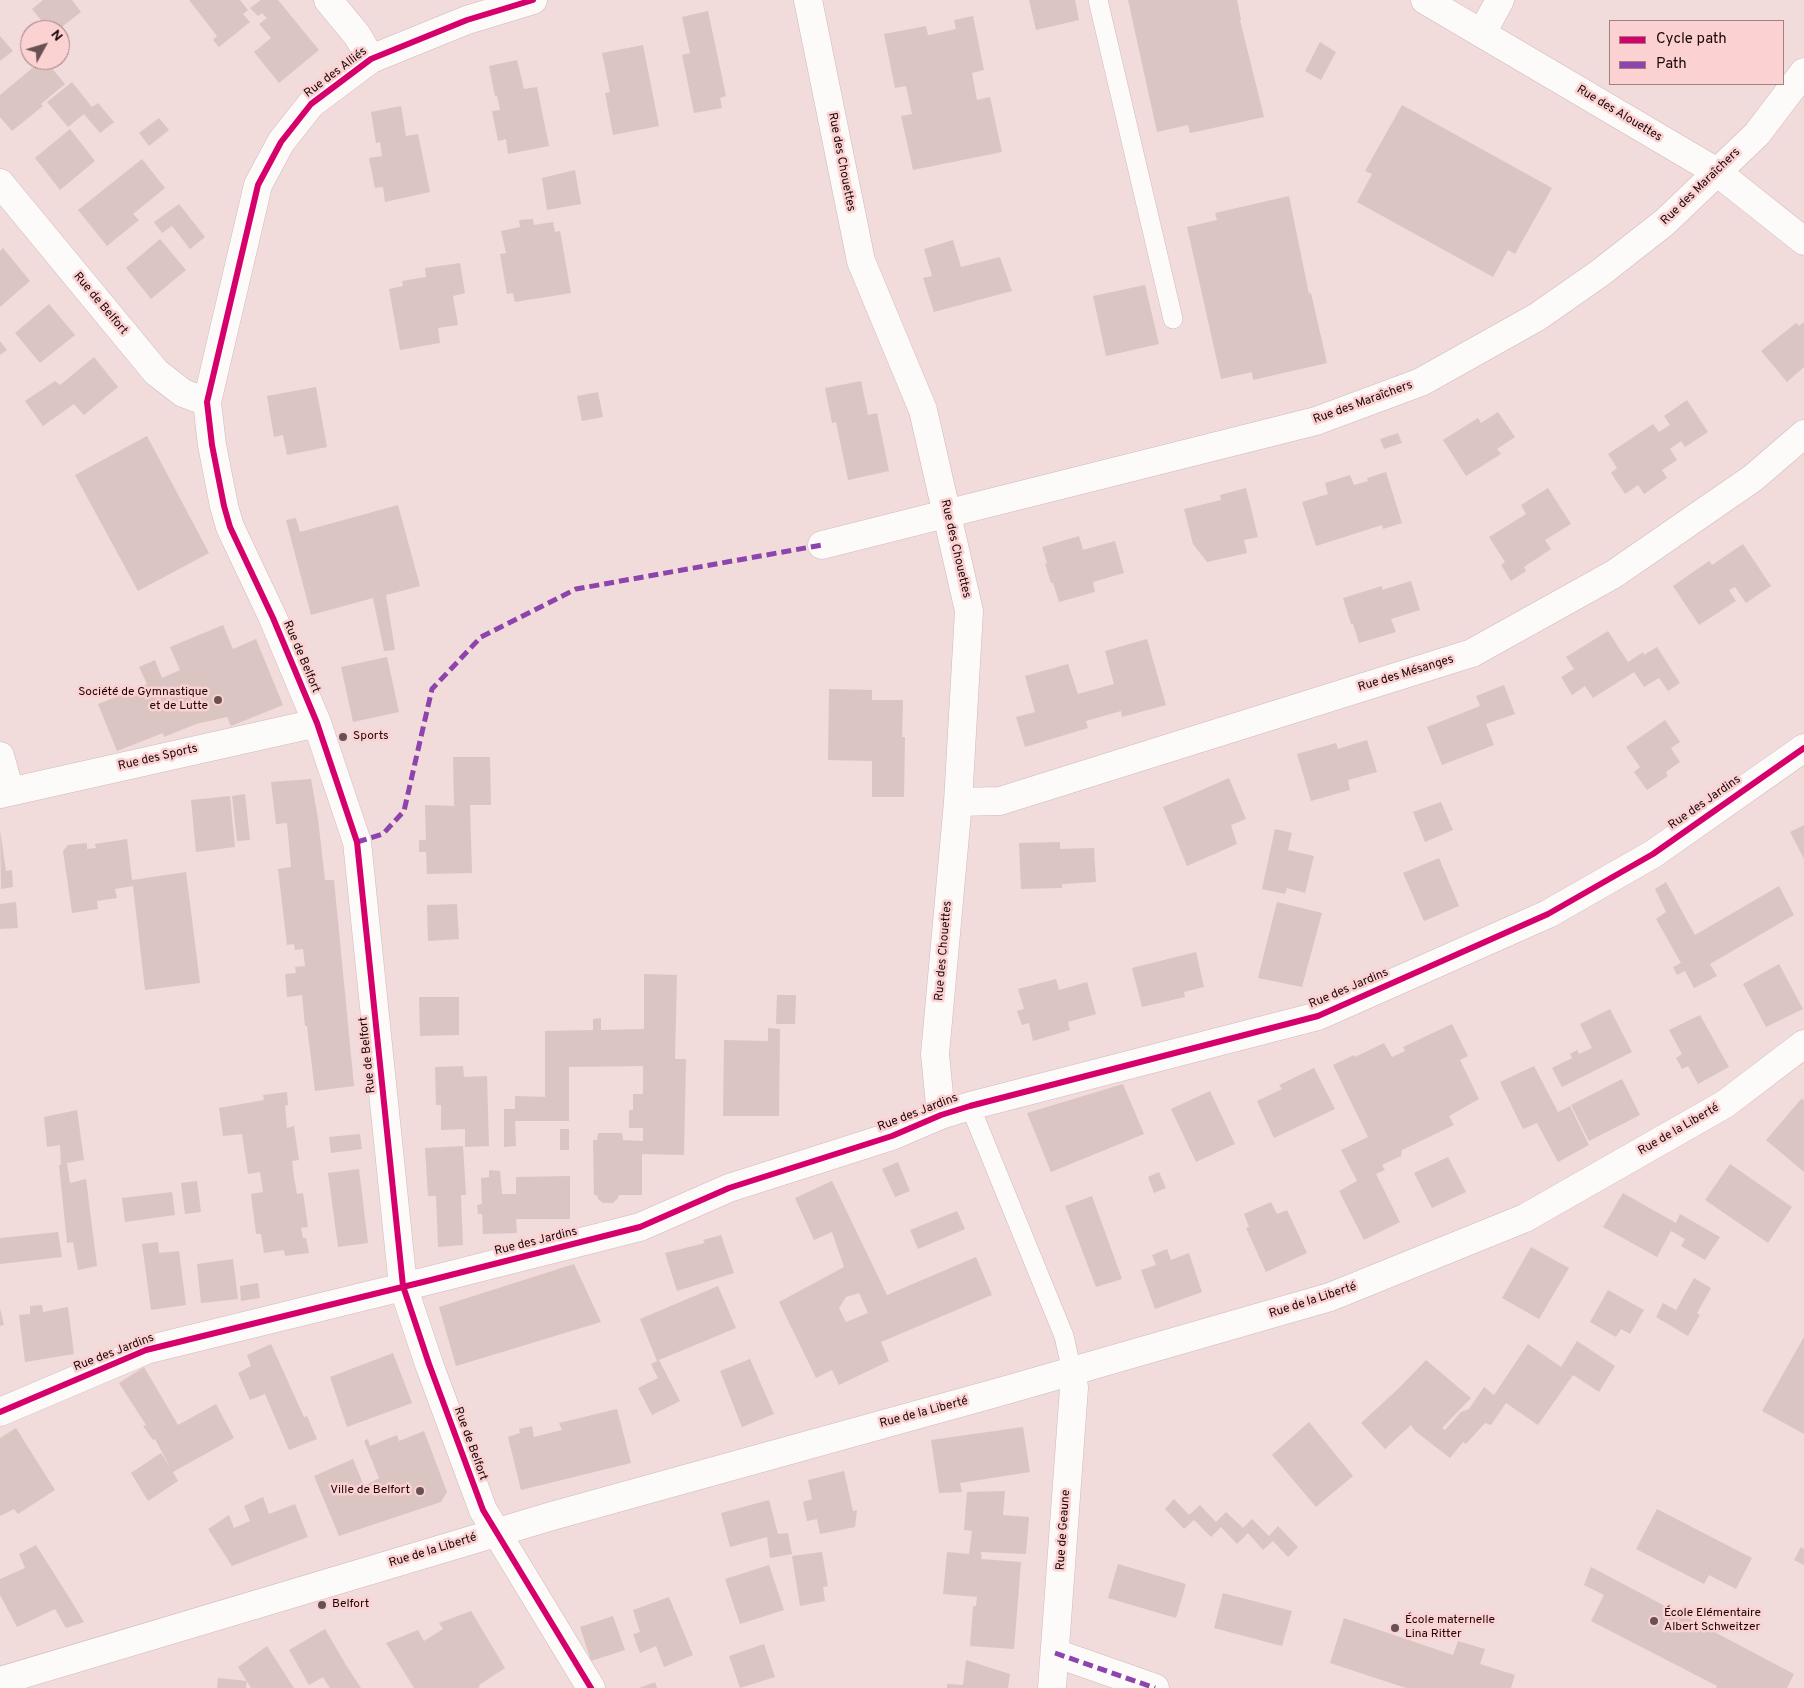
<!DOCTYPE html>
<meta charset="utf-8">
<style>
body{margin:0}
#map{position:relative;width:1804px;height:1688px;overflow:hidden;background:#f1dbdb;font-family:Overpass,sans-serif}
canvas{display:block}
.legend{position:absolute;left:1609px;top:20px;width:175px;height:65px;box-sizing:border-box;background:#fbd1d2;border:1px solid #a28081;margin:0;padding:6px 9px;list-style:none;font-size:15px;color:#1c0608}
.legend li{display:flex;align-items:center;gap:10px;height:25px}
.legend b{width:25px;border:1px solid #a28081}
.north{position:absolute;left:20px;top:20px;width:50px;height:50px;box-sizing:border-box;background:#fbd1d2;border:1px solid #a28081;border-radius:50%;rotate:51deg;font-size:14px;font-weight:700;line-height:20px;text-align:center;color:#1c0608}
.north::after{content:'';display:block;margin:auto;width:18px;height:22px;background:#675152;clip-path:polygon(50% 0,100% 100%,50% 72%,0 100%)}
</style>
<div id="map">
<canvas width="1804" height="1688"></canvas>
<ul class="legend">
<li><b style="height:6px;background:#d6006c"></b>Cycle path</li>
<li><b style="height:6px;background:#8e44ad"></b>Path</li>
</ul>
<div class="north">N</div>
</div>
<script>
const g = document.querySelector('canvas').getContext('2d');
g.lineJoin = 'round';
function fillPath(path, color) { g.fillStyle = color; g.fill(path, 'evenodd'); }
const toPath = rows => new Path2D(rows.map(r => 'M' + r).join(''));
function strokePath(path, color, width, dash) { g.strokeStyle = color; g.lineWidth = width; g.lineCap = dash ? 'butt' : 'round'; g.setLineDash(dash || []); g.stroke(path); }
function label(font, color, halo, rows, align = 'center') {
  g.font = font + ' Overpass,sans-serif'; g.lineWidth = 5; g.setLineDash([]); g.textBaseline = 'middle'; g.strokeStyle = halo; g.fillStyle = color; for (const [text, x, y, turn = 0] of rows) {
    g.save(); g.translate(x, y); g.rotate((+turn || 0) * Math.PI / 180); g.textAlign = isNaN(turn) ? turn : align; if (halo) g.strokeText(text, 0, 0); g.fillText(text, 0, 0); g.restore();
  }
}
const building = toPath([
 [43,0,72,0,81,12,58,30,49,30,32,9],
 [189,0,240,0,248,10,243,14,250,22,219,47,213,40,217,36],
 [261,0,278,0,319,50,279,83,254,52,271,38,259,24,267,18,262,13,258,16,250,8],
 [1029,0,1075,0,1079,20,1036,30],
 [1128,0,1237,0,1241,20,1240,20,1264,117,1190,133,1188,125,1157,132],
 [708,11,726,96,720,98,722,108,694,113,682,55,690,53,682,17],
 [973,16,984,70,972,73,977,100,990,97,1002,152,913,170,901,116,912,114,906,86,895,88,884,34,926,26,928,35,929,35,956,29,954,20],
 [0,36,13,51,0,61],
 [1320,42,1336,52,1321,80,1305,71],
 [643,45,659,126,613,135,605,93,610,92,602,53],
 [42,60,45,60,65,84,41,104,43,106,12,131,0,117,0,95],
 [517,60,524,89,537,87,549,146,508,154,506,139,498,141,492,111,500,110,497,96,495,96,489,66],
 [72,82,92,107,98,103,114,122,100,133,84,114,68,127,47,102],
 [1402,105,1552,188,1515,254,1508,250,1493,277,1357,202,1372,174,1365,171],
 [401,106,406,136,418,134,430,192,385,202,383,187,375,188,369,158,382,156,380,142,376,143,371,112],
 [159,118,169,130,149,146,139,133],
 [70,129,95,161,60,190,35,158],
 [142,159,165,188,133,214,139,220,107,246,78,210],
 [575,170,581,204,547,210,542,178],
 [1289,196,1309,294,1311,293,1327,363,1253,380,1252,372,1221,379,1187,227,1217,220,1215,213],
 [179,204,205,237,190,249,172,226,162,233,154,222],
 [533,219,534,225,553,222,555,232,560,231,571,293,515,302,513,293,507,294,500,254,506,253,501,231,520,227,519,220],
 [160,239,186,270,151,299,126,268],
 [953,240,961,267,1000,257,1012,291,934,312,923,278,932,276,924,249],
 [3,248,30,281,0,307,0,251],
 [460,263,465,293,453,296,458,325,438,328,440,343,400,350,389,289,403,286,402,281,426,277,425,268],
 [1145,285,1159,344,1106,356,1093,296],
 [49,304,75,335,40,363,15,333],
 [1804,322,1804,367,1787,382,1761,351,1796,323,1799,326],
 [0,341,7,350,0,355],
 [94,357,118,387,84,415,74,404,43,426,25,401,55,381,60,385],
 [861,381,868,415,877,413,889,471,848,480,836,422,832,423,825,388],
 [316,387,327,447,287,455,283,435,274,437,267,396],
 [598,392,603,417,582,421,577,396],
 [1687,400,1708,432,1685,447,1681,441,1670,449,1677,460,1662,470,1667,478,1644,494,1638,485,1625,494,1611,473,1617,468,1608,454,1653,424,1659,432,1670,425,1664,416],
 [1498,412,1515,437,1497,449,1501,454,1466,476,1443,440,1478,418,1481,423],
 [1398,433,1402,443,1384,449,1380,439],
 [147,436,209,553,138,591,75,475],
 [1386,472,1402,523,1383,529,1382,525,1316,546,1302,502,1328,494,1325,483,1350,475,1354,485,1368,481,1367,478],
 [1246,488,1258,537,1244,540,1247,553,1207,562,1193,544,1184,509,1221,500,1220,495],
 [1548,488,1571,524,1545,540,1551,549,1524,567,1526,571,1511,581,1501,565,1505,562,1489,537,1526,514,1521,505],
 [398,505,420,586,386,595,395,650,384,651,373,598,311,615,286,520,296,518,300,532],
 [1079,536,1083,550,1115,541,1124,573,1093,582,1095,592,1059,602,1053,583,1051,583,1045,564,1047,563,1042,547],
 [1743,544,1771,586,1746,603,1735,587,1729,590,1736,601,1699,625,1673,586,1709,561,1712,565],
 [1411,581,1420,610,1391,619,1396,632,1359,643,1353,624,1351,624,1343,598,1382,586,1382,590],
 [223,625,233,649,256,639,283,705,231,726,227,717,196,724,164,737,163,733,117,751,98,704,147,684,139,667,155,660,162,678,180,670,170,647],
 [1608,631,1628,662,1643,652,1644,655,1657,647,1680,683,1668,691,1659,678,1644,687,1634,672,1593,698,1585,686,1572,695,1561,677,1574,669,1566,657],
 [1147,639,1166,705,1122,717,1121,711,1086,721,1088,728,1025,747,1016,717,1035,712,1025,676,1068,664,1078,694,1114,684,1105,651],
 [387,657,399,712,353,722,341,667],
 [1504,685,1515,714,1486,724,1494,745,1442,765,1427,727,1480,706,1476,696],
 [829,689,872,690,872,700,903,700,902,737,905,737,904,797,872,797,872,761,828,760],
 [1665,720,1680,742,1671,748,1680,762,1666,772,1668,776,1647,790,1634,772,1640,767,1626,747],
 [1367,740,1377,772,1348,780,1350,790,1311,801,1297,754,1336,743,1338,749],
 [453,757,490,757,491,805,470,805,472,873,427,874,426,852,419,852,419,840,426,840,425,805,454,806],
 [1229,778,1246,819,1231,825,1237,844,1187,866,1163,807],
 [311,779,318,819,325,880,334,880,354,1086,315,1091,307,1026,305,1026,302,995,287,997,285,974,296,973,295,967,305,966,303,949,295,950,294,944,287,945,278,869,291,867,287,823,276,824,271,782],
 [245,794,250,840,237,841,232,796],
 [230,796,235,847,196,852,191,800],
 [1441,802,1453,830,1425,842,1413,812],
 [1804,825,1804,859,1790,832],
 [1275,829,1292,833,1288,850,1314,856,1305,893,1287,888,1285,894,1262,889],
 [0,830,6,871,12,870,13,887,1,889],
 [127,839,132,880,186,872,200,983,145,990,133,886,115,889,117,898,97,901,98,909,72,913,63,851,68,845,87,843,87,849,96,848,95,844],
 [1060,842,1060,849,1094,848,1096,882,1062,884,1062,888,1021,889,1019,843],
 [1439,858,1459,906,1424,921,1403,873],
 [1666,882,1695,935,1779,886,1794,915,1710,964,1717,976,1694,988,1685,971,1677,975,1673,967,1681,963,1656,919,1666,912,1655,889],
 [16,902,18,928,0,929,0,904],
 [1277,902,1322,913,1302,987,1258,978],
 [457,904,459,939,428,941,427,905],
 [1196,952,1204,987,1184,992,1185,997,1142,1007,1132,968],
 [1779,964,1803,1009,1766,1027,1743,984],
 [644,974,677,975,675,1059,686,1059,684,1155,642,1154,642,1195,619,1195,618,1198,613,1203,603,1203,598,1199,597,1195,594,1195,593,1140,597,1140,598,1133,622,1133,623,1140,643,1141,643,1128,629,1128,629,1110,633,1110,633,1094,643,1094,643,1066,569,1067,569,1121,515,1121,516,1146,504,1147,504,1109,515,1109,515,1096,545,1097,545,1031,593,1030,593,1019,601,1018,601,1030,644,1029],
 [1056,979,1059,990,1087,982,1096,1014,1068,1022,1070,1030,1033,1041,1029,1023,1022,1025,1017,1011,1024,1009,1018,989],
 [777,995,796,995,795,1024,776,1024],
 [419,997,459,997,459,1035,420,1036],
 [1610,1009,1632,1052,1562,1087,1552,1068,1572,1058,1570,1054,1577,1050,1579,1054,1592,1048,1580,1024],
 [1700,1015,1729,1067,1698,1084,1688,1066,1682,1069,1676,1058,1682,1054,1669,1030],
 [1452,1024,1468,1056,1460,1060,1479,1099,1449,1116,1454,1125,1402,1150,1401,1156,1382,1165,1385,1170,1376,1174,1400,1222,1364,1240,1339,1191,1357,1181,1341,1150,1368,1137,1333,1065,1354,1055,1355,1057,1384,1043,1392,1057,1405,1051,1403,1047],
 [768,1028,780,1029,779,1116,723,1116,724,1040,768,1041],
 [463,1066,464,1077,487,1076,489,1146,465,1147,465,1129,441,1130,441,1105,436,1105,435,1067],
 [1534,1066,1558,1112,1570,1106,1589,1145,1558,1162,1537,1123,1523,1129,1500,1082],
 [1314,1068,1335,1109,1274,1138,1257,1101,1282,1089,1279,1085],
 [1622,1079,1640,1115,1589,1141,1571,1105],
 [1123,1084,1144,1134,1051,1172,1027,1113],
 [1210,1091,1235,1144,1196,1162,1171,1109],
 [287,1092,288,1105,285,1106,287,1128,294,1126,299,1160,292,1161,294,1178,297,1194,303,1193,308,1227,301,1228,303,1238,306,1238,309,1253,285,1256,284,1250,264,1253,261,1234,256,1234,251,1194,263,1192,260,1172,248,1174,242,1134,223,1136,219,1108,264,1100,263,1095],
 [1802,1098,1804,1101,1804,1172,1766,1140],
 [77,1110,84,1160,67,1163,70,1183,86,1179,97,1266,78,1270,73,1242,67,1243,59,1165,61,1165,60,1145,47,1147,44,1117],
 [560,1129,569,1129,569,1150,560,1150],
 [360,1134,362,1149,331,1153,329,1137],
 [463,1146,466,1195,461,1195,463,1245,438,1247,436,1196,428,1196,425,1148],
 [1448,1157,1466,1192,1432,1208,1414,1173],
 [898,1162,910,1191,895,1197,882,1169],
 [1730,1164,1792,1207,1768,1243,1705,1200],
 [359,1169,368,1243,338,1247,328,1173],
 [489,1170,500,1171,502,1194,516,1194,516,1177,570,1176,570,1219,516,1219,517,1233,483,1234,482,1214,478,1214,477,1205,482,1204,481,1178,489,1177],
 [1159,1172,1166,1188,1154,1193,1148,1177],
 [197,1181,201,1212,185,1214,181,1183],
 [832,1181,887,1295,976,1257,992,1295,881,1342,889,1361,839,1385,832,1370,816,1378,779,1302,844,1267,832,1232,814,1240,795,1198],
 [859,1293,868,1313,846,1322,839,1308,846,1297],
 [172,1192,175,1215,125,1222,122,1198],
 [1623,1193,1676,1223,1680,1214,1720,1237,1705,1260,1681,1246,1685,1239,1671,1231,1657,1257,1603,1227],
 [1092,1196,1122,1279,1096,1287,1065,1206],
 [1271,1202,1277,1214,1287,1210,1307,1253,1266,1272,1246,1228,1249,1227,1244,1214],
 [957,1211,965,1229,918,1249,910,1230],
 [58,1232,62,1257,0,1264,0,1238],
 [721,1235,734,1273,677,1291,665,1253,705,1243,703,1240],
 [158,1242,159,1253,179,1251,186,1305,151,1310,142,1244],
 [1531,1247,1569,1268,1539,1319,1502,1298],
 [1167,1249,1171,1260,1189,1253,1202,1292,1155,1309,1141,1270,1156,1265,1152,1255],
 [233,1259,238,1299,201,1303,197,1264],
 [574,1264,601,1322,456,1366,439,1307],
 [1694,1278,1711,1288,1697,1313,1700,1315,1688,1336,1656,1317,1663,1303,1676,1310],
 [258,1283,260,1298,241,1301,240,1286],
 [718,1286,736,1328,659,1360,680,1401,652,1415,638,1388,658,1378,651,1364,657,1361,640,1319],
 [1608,1290,1644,1310,1630,1334,1621,1329,1616,1337,1590,1322],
 [42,1305,43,1312,68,1307,74,1354,25,1362,19,1315,30,1314,30,1306],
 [0,1308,4,1325,0,1326],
 [1804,1337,1804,1434,1762,1411],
 [1577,1341,1615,1366,1599,1392,1573,1375,1538,1425,1506,1403,1491,1425,1485,1423,1466,1444,1463,1442,1450,1458,1415,1431,1411,1425,1385,1449,1361,1423,1399,1388,1426,1360,1471,1398,1442,1428,1445,1430,1461,1412,1469,1409,1484,1387,1494,1395,1528,1344,1561,1367],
 [271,1344,304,1417,307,1416,317,1439,289,1450,265,1394,250,1400,238,1373,251,1366,247,1355],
 [393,1353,412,1403,347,1427,330,1377],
 [750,1359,774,1414,742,1427,720,1371],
 [144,1367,178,1425,216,1404,234,1438,173,1472,178,1481,148,1501,131,1473,161,1453,170,1467,155,1439,153,1440,143,1426,146,1425,119,1383],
 [617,1409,631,1463,521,1490,508,1437,520,1433,519,1429,532,1426,534,1437,562,1430,559,1423],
 [1309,1422,1353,1476,1316,1507,1272,1455],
 [1023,1427,1030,1472,960,1483,962,1492,939,1493,931,1440],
 [16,1428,55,1490,18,1514,14,1509,0,1516,0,1438],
 [424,1431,447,1492,441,1502,339,1536,314,1476,353,1459,364,1486,379,1478,364,1441,368,1439,370,1446,397,1435,399,1441],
 [844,1471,853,1511,857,1510,855,1527,820,1534,817,1519,807,1521,803,1502,812,1499,808,1480],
 [1005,1491,1003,1515,1029,1517,1026,1554,981,1552,981,1555,982,1555,981,1559,1021,1562,1014,1649,970,1646,973,1606,976,1606,977,1597,943,1594,947,1552,969,1554,972,1531,964,1530,967,1492],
 [263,1497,269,1514,295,1504,308,1537,232,1566,208,1529,229,1515,234,1528,250,1521,244,1506],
 [1174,1499,1189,1515,1200,1505,1216,1522,1226,1512,1243,1528,1252,1519,1269,1536,1278,1526,1298,1547,1288,1557,1273,1541,1263,1550,1248,1533,1237,1544,1221,1527,1211,1537,1194,1520,1184,1529,1165,1509],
 [769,1500,778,1534,788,1533,792,1554,770,1558,767,1537,730,1547,721,1513],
 [1657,1509,1752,1558,1736,1589,1709,1575,1704,1584,1636,1549],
 [36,1545,72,1602,84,1622,66,1628,55,1609,17,1627,0,1595,0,1579,25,1568,19,1554],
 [1801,1547,1804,1549,1804,1565,1794,1560],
 [822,1552,828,1586,823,1587,825,1601,800,1606,792,1556],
 [1118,1564,1186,1584,1176,1618,1108,1598],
 [769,1565,784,1610,740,1624,725,1579],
 [1591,1567,1794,1674,1787,1688,1716,1688,1717,1686,1591,1621,1604,1595,1584,1585],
 [1223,1593,1292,1611,1282,1646,1214,1628],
 [669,1597,693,1655,664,1667,656,1646,640,1653,633,1634,640,1632,633,1610],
 [471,1611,505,1668,479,1685,480,1687,477,1688,414,1688,386,1643,418,1630,424,1641,443,1629,439,1623],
 [613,1616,625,1650,591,1661,580,1627],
 [1344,1618,1453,1655,1458,1641,1485,1649,1480,1664,1515,1675,1511,1688,1406,1688,1330,1663],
 [325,1629,346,1665,361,1688,330,1688,323,1677,309,1685,289,1650],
 [764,1644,775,1677,740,1688,729,1656],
 [267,1646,294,1688,251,1688,238,1667],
 [966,1660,1010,1674,1008,1688,947,1688,947,1684,963,1685],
 [218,1678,247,1681,246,1688,217,1688],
 [655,1682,657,1688,639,1688]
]);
const lane = toPath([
 [1098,0,1173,319],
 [970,1106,1064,1336,1072,1372]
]);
const street = toPath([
 [328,0,357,35,371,59],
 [533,0,467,20,371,59,311,104,281,142,258,185,207,402,212,445,224,506,230,527,273,618,317,723,357,842,403,1286,429,1364,483,1510,591,1688],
 [808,0,861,261,923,410,969,611,958,802,935,1054,941,1115],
 [1425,0,1717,172,1804,241],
 [1482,33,1500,0],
 [0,183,156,372,183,393,207,402],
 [822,545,1316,421,1421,382,1537,317,1600,273,1665,222,1757,134,1804,72],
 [0,756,10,791],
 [0,794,317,723],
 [958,802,1000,801,1472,653,1614,574,1753,478,1804,434],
 [0,1412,146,1350,427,1281,640,1227,729,1188,892,1136,941,1115,970,1106,1318,1016,1548,914,1653,854,1804,748],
 [1055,1653,1155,1688],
 [0,1681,552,1516,1003,1391,1330,1297,1525,1218,1725,1104,1804,1044],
 [1052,1688,1074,1388,1072,1372]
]);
const quiet = toPath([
 [357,842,383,834,404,811,432,689,481,637,576,589,822,545],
 [1055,1653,1155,1688]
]);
const cycleway = toPath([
 [533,0,467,20,371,59,311,104,281,142,258,185,207,402,212,445,224,506,230,527,273,618,317,723,357,842,403,1286,429,1364,483,1510,591,1688],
 [0,1412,146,1350,427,1281,640,1227,729,1188,892,1136,941,1115,970,1106,1318,1016,1548,914,1653,854,1804,748]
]);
const markers = [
 [218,700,5,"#675152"],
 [343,737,5,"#675152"],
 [420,1491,5,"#675152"],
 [322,1605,5,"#675152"],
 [1654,1621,5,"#675152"],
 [1395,1628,5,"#675152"]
];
const streetNames = [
 ["Rue des Alliés",336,73,-37],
 ["Rue des Alouettes",1619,114,31],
 ["Rue des Chouettes",841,162,79],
 ["Rue des Maraîchers",1701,187,-44],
 ["Rue de Belfort",100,304,50],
 ["Rue des Maraîchers",1363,403,-20],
 ["Rue des Chouettes",955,549,77],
 ["Rue de Belfort",301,657,67],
 ["Rue des Mésanges",1406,674,-17],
 ["Rue des Sports",158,758,-13],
 ["Rue des Jardins",1705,803,-35],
 ["Rue des Chouettes",944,951,-85],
 ["Rue des Jardins",1349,989,-23],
 ["Rue de Belfort",368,1055,-96],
 ["Rue des Jardins",918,1113,-21],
 ["Rue de la Liberté",1679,1130,-30],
 ["Rue des Jardins",536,1242,-14],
 ["Rue de la Liberté",1313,1301,-18],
 ["Rue des Jardins",114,1353,-21],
 ["Rue de la Liberté",924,1413,-15],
 ["Rue de Belfort",470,1444,70],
 ["Rue de Geaune",1064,1530,-86],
 ["Rue de la Liberté",433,1551,-17]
];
const poiNames = [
 ["Société de Gymnastique",208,693,"right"],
 ["et de Lutte",208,707,"right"],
 ["Sports",353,737],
 ["Ville de Belfort",410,1491,"right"],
 ["Belfort",332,1605],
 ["École Elémentaire",1664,1614],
 ["Albert Schweitzer",1664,1628],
 ["École maternelle",1405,1621],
 ["Lina Ritter",1405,1635]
];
fillPath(building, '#dbc5c2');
strokePath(lane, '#d0b9ba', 20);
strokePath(street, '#d0b9ba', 29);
strokePath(lane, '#fdfafa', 19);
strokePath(street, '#fdfafa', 28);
strokePath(quiet, '#8e44ad', 5, [10, 5]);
strokePath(cycleway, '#d6006c', 6);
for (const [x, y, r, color] of markers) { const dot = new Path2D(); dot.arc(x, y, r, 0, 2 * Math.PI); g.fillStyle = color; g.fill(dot); strokePath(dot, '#fbd1d2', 2); }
label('12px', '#1c0608', '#fbd1d2', streetNames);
label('12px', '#1c0608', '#fbd1d2', poiNames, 'left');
</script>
